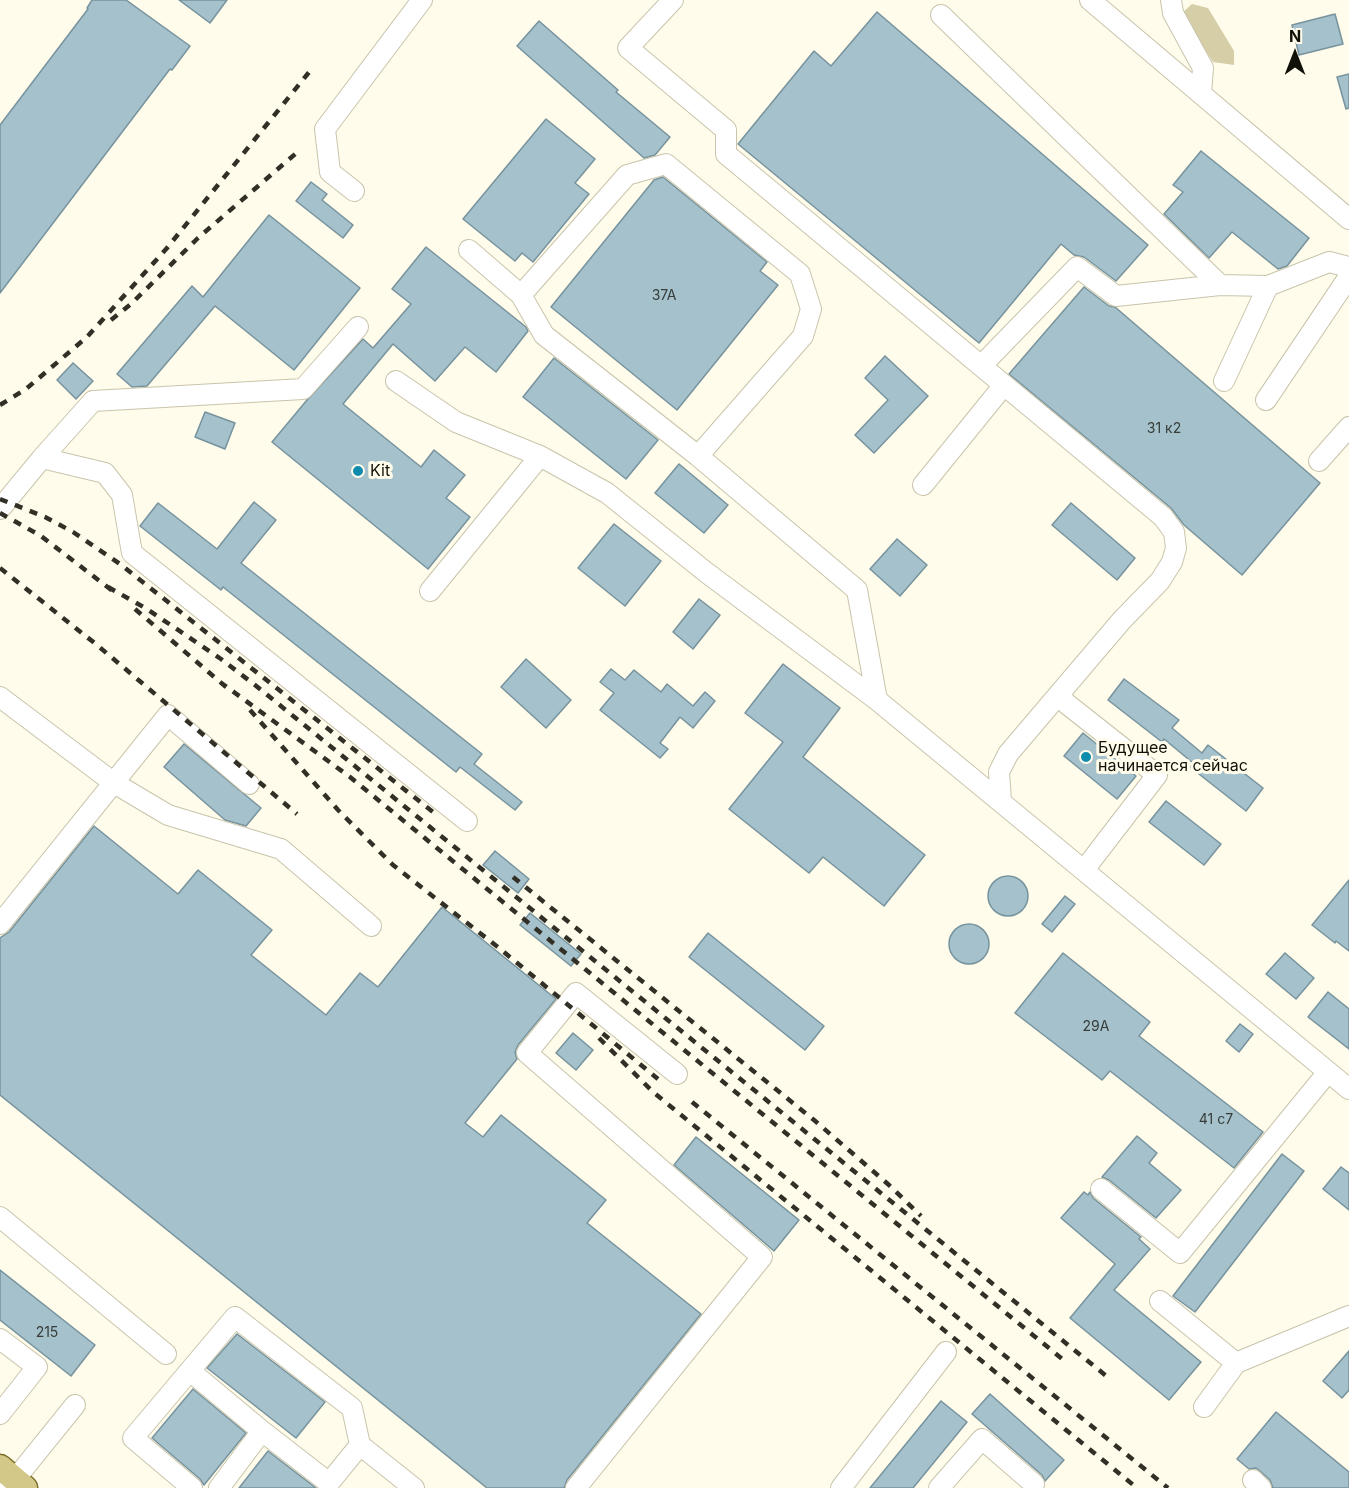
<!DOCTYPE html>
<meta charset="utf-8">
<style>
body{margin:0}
#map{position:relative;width:1349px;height:1488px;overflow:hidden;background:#fffcec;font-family:Inter,sans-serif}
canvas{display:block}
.north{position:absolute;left:1265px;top:24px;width:60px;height:60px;-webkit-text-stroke:4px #fffcec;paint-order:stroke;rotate:0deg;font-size:16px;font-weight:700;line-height:24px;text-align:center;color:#121108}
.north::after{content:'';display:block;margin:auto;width:21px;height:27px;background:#121108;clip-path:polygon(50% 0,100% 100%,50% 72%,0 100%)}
</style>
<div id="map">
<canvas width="1349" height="1488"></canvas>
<div class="north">N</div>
</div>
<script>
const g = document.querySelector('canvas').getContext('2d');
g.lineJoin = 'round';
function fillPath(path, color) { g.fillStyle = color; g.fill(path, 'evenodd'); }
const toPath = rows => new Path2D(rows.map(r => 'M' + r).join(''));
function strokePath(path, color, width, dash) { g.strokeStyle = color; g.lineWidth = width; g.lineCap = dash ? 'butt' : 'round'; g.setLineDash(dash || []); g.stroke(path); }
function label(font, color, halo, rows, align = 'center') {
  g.font = font + ' Inter,sans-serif'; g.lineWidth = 6; g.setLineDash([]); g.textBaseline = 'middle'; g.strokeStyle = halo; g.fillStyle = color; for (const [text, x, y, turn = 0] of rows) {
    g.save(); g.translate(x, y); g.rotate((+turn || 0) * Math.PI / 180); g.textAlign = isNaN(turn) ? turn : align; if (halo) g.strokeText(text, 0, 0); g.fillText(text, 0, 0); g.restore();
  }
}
const green = toPath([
 [1192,4,1208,8,1234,51,1234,65,1213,62,1182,13]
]);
const building = toPath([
 [92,0,126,0,190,46,172,70,170,69,0,293,0,125,88,9,87,8,92,0],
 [179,0,227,0,210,23,179,0],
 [877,12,1148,245,1116,281,1084,257,1074,255,1061,244,979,343,738,144,814,51,831,66,877,12],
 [1335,14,1343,44,1299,55,1292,25,1335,14],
 [539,21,618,90,616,92,670,137,655,155,644,158,517,46,539,21],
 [1349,74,1349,108,1346,109,1337,77,1349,74],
 [546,119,595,159,575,183,589,194,533,262,522,253,515,261,463,219,546,119],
 [1201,151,1309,238,1287,266,1278,269,1232,232,1209,258,1164,214,1183,192,1173,185,1201,151],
 [663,177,767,262,760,271,778,285,677,410,551,307,654,180,663,177],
 [311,182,327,194,322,200,353,225,343,238,296,201,311,182],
 [269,215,360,288,294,370,215,306,147,386,132,387,117,374,192,286,203,297,269,215],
 [426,247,526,327,528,331,496,372,465,347,435,381,393,344,343,404,421,467,434,450,465,475,446,498,470,517,428,569,272,442,307,400,363,339,373,348,411,304,392,289,426,247],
 [1084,287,1109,306,1115,307,1320,483,1242,575,1184,525,1171,508,1009,374,1084,287],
 [885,356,928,396,874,453,855,435,888,400,865,378,885,356],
 [554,358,658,440,626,479,523,397,554,358],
 [73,363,93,381,76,399,57,380,73,363],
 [205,412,235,423,225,449,195,437,205,412],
 [679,464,728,505,704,533,655,493,679,464],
 [254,502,276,520,241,563,482,754,474,764,522,802,515,810,460,767,456,772,223,587,221,590,140,526,158,503,217,549,254,502],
 [1071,503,1135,558,1117,580,1052,525,1071,503],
 [614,524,661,561,625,606,578,568,614,524],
 [897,539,927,565,900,596,870,569,897,539],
 [699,599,720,615,693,649,673,632,699,599],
 [526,659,571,700,546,728,501,687,526,659],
 [783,664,840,708,803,757,925,855,884,906,823,857,809,873,729,809,783,742,745,713,783,664],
 [611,669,625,680,634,670,661,692,667,684,693,706,705,692,715,701,693,728,680,717,660,743,668,749,660,758,600,710,614,693,600,682,611,669],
 [1124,679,1179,720,1172,728,1202,753,1208,745,1263,788,1246,811,1190,767,1193,763,1164,739,1162,742,1108,700,1124,679],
 [1083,733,1136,776,1117,799,1064,756,1083,733],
 [184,744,261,808,246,826,225,820,164,767,184,744],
 [1166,801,1221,844,1204,865,1149,822,1166,801],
 [94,826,178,894,198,870,272,930,251,955,326,1015,360,973,378,987,442,907,556,999,518,1045,515,1052,517,1059,465,1123,483,1137,501,1115,606,1200,587,1223,701,1314,567,1480,564,1488,487,1488,0,1095,0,938,9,932,94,826],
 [495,851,529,879,518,893,483,865,495,851],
 '988 896a20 20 0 1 1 40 0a20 20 0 1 1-40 0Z',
 [1349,880,1349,951,1336,941,1335,943,1312,925,1349,880],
 [1065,896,1075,904,1052,932,1042,924,1065,896],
 [530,913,581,954,571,966,520,925,530,913],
 '949 944a20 20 0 1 1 40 0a20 20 0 1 1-40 0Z',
 [708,933,824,1026,805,1050,689,957,708,933],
 [1063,953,1150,1022,1139,1036,1263,1132,1234,1168,1110,1071,1102,1080,1015,1013,1063,953],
 [1285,953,1314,978,1296,999,1266,974,1285,953],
 [1328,992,1349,1009,1349,1049,1308,1017,1328,992],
 [1240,1024,1253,1034,1239,1052,1226,1041,1240,1024],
 [573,1033,593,1050,576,1070,556,1053,573,1033],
 [1137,1136,1157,1153,1149,1163,1181,1190,1156,1218,1109,1180,1102,1177,1137,1136],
 [696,1137,799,1220,774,1251,674,1165,696,1137],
 [1282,1154,1304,1171,1195,1312,1173,1296,1282,1154],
 [1341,1167,1349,1173,1349,1210,1323,1189,1341,1167],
 [1084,1192,1088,1195,1090,1192,1093,1198,1141,1237,1139,1239,1150,1249,1114,1290,1201,1362,1169,1400,1070,1318,1115,1264,1061,1218,1084,1192],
 [0,1270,95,1345,71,1376,0,1320,0,1270],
 [237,1334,325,1402,296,1438,207,1368,237,1334],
 [1349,1351,1349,1390,1342,1398,1323,1381,1349,1351],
 [193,1389,246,1433,204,1485,200,1479,152,1438,193,1389],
 [990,1394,1064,1460,1045,1481,1042,1475,972,1414,990,1394],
 [941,1401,967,1422,913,1488,870,1488,941,1401],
 [1276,1412,1349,1472,1349,1488,1273,1488,1270,1480,1261,1472,1256,1468,1249,1469,1237,1459,1276,1412],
 [268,1451,316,1488,239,1488,268,1451]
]);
const minor = toPath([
 [673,0,628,48,726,130,726,154,1163,517,1174,532,1176,548,1172,562,1160,581,1122,620,1008,754,999,772,1001,801],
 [1090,0,1349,219],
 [1171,0,1173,13,1203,68,1201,94],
 [941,15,1220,285,1268,286],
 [354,191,330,172,325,129,422,0],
 [469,250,521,295,544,335,698,456,857,590,877,700,1349,1089],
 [521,295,627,175,666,164,800,274,811,309,803,336,698,456],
 [981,366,1077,267,1116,296,1220,285],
 [396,381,456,422,540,456,607,493,707,573,877,700],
 [1224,381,1268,286,1329,262,1349,267],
 [1266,400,1348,278],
 [42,458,105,473,122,495,132,553,467,821],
 [1319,461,1349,427],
 [923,485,1004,385],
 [0,509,42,458,93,401,303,389,358,327],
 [430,591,540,456],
 [1058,695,1067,704,1157,775,1084,870],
 [0,697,114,783,168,815,281,849,371,926],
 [0,924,168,715,249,784],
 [1101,1189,1180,1253,1328,1072],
 [0,1217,166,1354],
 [1160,1301,1236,1363,1349,1316],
 [0,1339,37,1367,0,1414],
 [190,1371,262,1431],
 [1204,1407,1236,1363],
 [1253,1480,1261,1488],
 [8,1488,75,1405],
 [192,1488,133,1438,235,1317,352,1408,360,1445,414,1488],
 [219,1488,262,1431,329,1483,360,1445],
 [576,1488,762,1257,527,1053,576,993,677,1074],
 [841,1488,946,1352],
 [939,1488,982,1439,1034,1484]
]);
const major = toPath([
 [0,1467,25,1488]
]);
const rail = toPath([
 [111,320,131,304,198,238,301,149],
 [0,405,26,389,87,337,167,248,310,71],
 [0,499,45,517,73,532,120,564,438,816],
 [0,513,41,536,114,592],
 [0,568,97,645,297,814],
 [108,587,147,609,221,659,255,685,1110,1379],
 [135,609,226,687],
 [220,682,350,777,1066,1362],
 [250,710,338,810,393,865,499,948,658,1079],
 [513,877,814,1120,889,1185,921,1216],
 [599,1038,653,1092,1137,1488],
 [692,1102,1168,1488]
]);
const markers = [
 [358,471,6,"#0e8bad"],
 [1086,757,6,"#0e8bad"]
];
const numberNames = [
 ["37А",664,296],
 ["31 к2",1164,429],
 ["29А",1096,1027],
 ["41 с7",1216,1120],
 ["215",47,1333]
];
const poiNames = [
 ["Kit",370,471],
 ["Будущее",1098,748],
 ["начинается сейчас",1098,766]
];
fillPath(green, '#d6cea6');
fillPath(building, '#a5c1cc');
strokePath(building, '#77939d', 1.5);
strokePath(minor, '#c9c4ab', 22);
strokePath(major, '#7c7028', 27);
strokePath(minor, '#fff', 20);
strokePath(major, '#d3c888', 24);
strokePath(rail, '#323026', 4.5, [8, 8]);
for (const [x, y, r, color] of markers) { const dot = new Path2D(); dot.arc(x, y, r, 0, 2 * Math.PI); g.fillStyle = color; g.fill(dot); strokePath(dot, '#fffcec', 2); }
label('14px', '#373d39', null, numberNames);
label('16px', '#121108', '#fffcec', poiNames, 'left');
</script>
